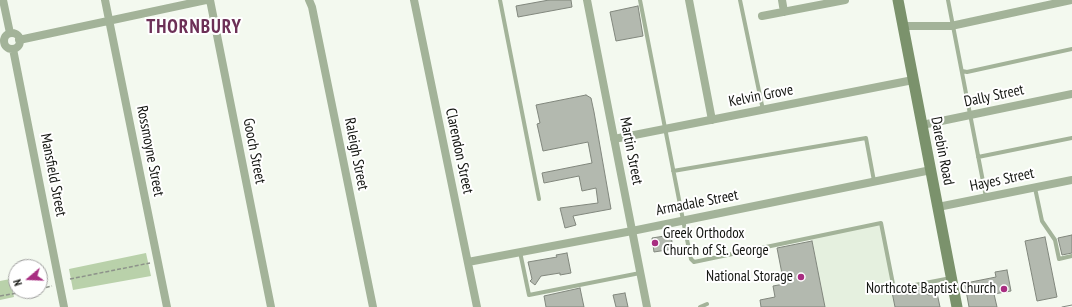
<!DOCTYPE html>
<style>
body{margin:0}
#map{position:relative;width:1072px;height:307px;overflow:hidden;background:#f3f9ef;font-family:"PT Sans Narrow",sans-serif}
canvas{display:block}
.north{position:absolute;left:8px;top:259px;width:40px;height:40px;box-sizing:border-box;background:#fff;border:1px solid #a1a1a0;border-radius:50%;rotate:251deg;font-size:11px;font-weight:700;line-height:16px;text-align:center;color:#131511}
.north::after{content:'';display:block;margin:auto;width:14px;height:18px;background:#a82d81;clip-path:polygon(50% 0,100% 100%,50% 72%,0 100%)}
</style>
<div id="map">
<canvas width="1072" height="307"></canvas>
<div class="north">N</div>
</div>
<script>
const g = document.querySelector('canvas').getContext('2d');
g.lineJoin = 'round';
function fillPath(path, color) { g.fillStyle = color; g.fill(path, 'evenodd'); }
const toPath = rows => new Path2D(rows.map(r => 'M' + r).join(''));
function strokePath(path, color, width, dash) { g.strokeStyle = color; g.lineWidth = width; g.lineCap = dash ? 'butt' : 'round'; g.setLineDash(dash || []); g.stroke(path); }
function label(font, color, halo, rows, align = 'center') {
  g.font = font + ' "PT Sans Narrow",sans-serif'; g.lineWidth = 4; g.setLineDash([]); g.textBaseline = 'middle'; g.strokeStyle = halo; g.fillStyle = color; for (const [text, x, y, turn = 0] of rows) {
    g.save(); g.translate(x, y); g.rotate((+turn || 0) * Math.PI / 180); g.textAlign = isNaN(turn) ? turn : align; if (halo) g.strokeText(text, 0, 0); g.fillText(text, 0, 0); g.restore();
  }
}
const built = toPath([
 [881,223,895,307,825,307,812,239]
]);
const green = toPath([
 [146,253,151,276,73,290,69,269],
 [10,279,14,297,0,300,0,281]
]);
const building = toPath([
 [549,0,571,0,572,7,518,17,516,6,549,0],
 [638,6,643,36,616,41,610,12,638,6],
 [586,95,591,98,594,112,611,209,573,216,576,225,565,228,560,208,598,203,596,188,582,191,579,176,544,183,542,173,592,163,588,142,543,151,537,124,540,123,536,105,586,95],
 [671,235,673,249,654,252,652,238,671,235],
 [1072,235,1072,253,1062,255,1058,238,1072,235],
 [1045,237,1057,297,1037,301,1025,241,1045,237],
 [812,241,825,307,761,307,760,300,775,297,773,286,784,284,777,248,812,241],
 [567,253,571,273,560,275,560,273,541,276,535,285,530,281,532,279,528,262,557,257,556,255,567,253],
 [1007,270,1011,291,994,294,997,307,969,307,965,285,966,283,996,277,995,272,1007,270],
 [926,286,928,295,937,293,940,307,895,307,892,292,895,292,926,286],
 [580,288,584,307,546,307,544,296,580,288],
 [625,293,628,307,616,307,613,295,625,293]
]);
const path = toPath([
 [70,279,150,263],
 [40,289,52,286],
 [0,296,30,291]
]);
const service = toPath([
 [500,0,539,199],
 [640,0,683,220,691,259,694,262,881,223,894,289,951,278],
 [740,0,763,110],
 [948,0,986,197],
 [962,71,967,72,1072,49],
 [978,157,1072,138],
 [673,171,866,138,874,181],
 [1035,188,1042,221,1055,240,1059,259,1072,256],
 [520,252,529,295,640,273],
 [700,307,707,304]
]);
const minor = toPath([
 [3,0,10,33],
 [105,0,167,307],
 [210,0,271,307],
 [309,0,312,7,373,307],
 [414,0,477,307],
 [587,0,647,307],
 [689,0,712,120],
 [782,0,784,12],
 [762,16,845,0],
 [903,26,951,26,1071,0],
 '4 41a8 8 0 1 1 16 0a8 8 0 1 1-16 0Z',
 [19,40,206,0],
 [13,49,64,307],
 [922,125,1072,94],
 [614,139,913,80],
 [938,207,1072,180],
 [468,262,632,231,931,170]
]);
const secondary = toPath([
 [898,0,957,307]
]);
const tram = toPath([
 [1062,307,1072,305]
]);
const markers = [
 [655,243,4,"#a82d81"],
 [801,277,4,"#a82d81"],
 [1004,289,4,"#a82d81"]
];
const streetNames = [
 ["Kelvin Grove",761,96,-11],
 ["Dally Street",994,96,-12],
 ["Rossmoyne Street",150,151,79],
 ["Gooch Street",254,151,79],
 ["Clarendon Street",459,151,78],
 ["Martin Street",631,151,79],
 ["Darebin Road",942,151,79],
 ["Raleigh Street",356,154,79],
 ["Mansfield Street",53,175,79],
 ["Hayes Street",1002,180,-12],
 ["Armadale Street",697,203,-11]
];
const poiNames = [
 ["Greek Orthodox",663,234,"left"],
 ["Church of St. George",663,251,"left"],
 ["National Storage",793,277],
 ["Northcote Baptist Church",996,289]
];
const districtNames = [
 ["THORNBURY",194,28]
];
fillPath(built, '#e5f0df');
fillPath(green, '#b9d1aa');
fillPath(building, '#b3b9af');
strokePath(building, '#81877d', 1);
strokePath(path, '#8d928a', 1.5, [4, 2]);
strokePath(service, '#a3b399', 4);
strokePath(minor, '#a3b399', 8);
strokePath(secondary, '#7b926c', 11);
strokePath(tram, '#858982', 1);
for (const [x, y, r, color] of markers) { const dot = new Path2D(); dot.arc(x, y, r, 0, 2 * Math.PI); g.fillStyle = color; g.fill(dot); strokePath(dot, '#fff', 1.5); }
label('15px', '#131511', '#fff', streetNames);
label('15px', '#131511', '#fff', poiNames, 'right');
g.letterSpacing = '1px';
label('bold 19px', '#6d3057', '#fff', districtNames);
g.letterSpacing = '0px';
</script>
